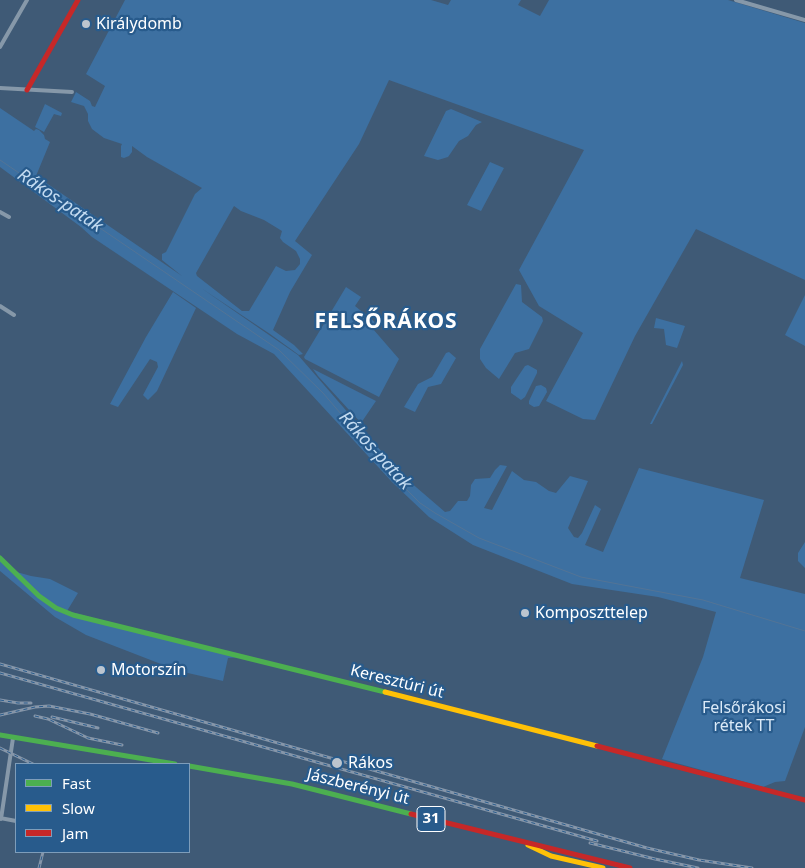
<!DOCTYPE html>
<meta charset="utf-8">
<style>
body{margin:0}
#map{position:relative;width:805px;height:868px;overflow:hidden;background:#3f5a76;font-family:"Noto Sans",sans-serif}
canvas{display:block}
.legend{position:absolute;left:15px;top:763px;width:175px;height:90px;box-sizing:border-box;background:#285b8c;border:1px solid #7e9dba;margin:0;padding:6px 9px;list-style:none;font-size:15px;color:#fff}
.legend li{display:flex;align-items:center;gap:10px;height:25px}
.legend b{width:25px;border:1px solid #7e9dba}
</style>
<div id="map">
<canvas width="805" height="868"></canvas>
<ul class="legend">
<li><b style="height:6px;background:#4caf50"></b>Fast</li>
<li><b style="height:6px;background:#ffc107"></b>Slow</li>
<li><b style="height:6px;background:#c62828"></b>Jam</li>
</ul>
</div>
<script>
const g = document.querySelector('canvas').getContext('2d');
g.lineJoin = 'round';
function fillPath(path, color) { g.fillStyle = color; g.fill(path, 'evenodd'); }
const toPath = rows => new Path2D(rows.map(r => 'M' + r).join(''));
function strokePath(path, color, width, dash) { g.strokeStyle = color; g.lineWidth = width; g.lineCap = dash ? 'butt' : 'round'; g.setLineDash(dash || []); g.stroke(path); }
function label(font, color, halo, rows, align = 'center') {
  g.font = font + ' "Noto Sans",sans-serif'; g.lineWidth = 4.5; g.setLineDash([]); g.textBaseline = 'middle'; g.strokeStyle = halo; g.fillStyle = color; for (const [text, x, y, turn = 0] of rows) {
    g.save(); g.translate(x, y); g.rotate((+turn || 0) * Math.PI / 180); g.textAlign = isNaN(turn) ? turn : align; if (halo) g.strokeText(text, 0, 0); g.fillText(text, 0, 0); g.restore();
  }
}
const green = toPath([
 [125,0,431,0,448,5,451,0,521,0,518,5,540,16,549,0,728,0,805,23,805,280,696,229,635,336,595,420,583,419,546,401,583,333,539,306,519,270,584,150,389,80,359,144,295,241,312,255,290,292,273,330,294,345,303,354,299,355,270,334,201,288,298,355,402,475,445,512,450,511,458,501,467,501,470,496,471,485,475,479,490,478,495,470,500,465,507,466,484,508,492,510,512,471,524,480,536,482,549,491,556,493,570,476,588,481,568,528,574,537,578,538,582,533,595,505,601,509,585,545,603,552,639,468,764,500,740,578,805,594,805,727,785,781,775,782,763,787,662,759,703,657,716,612,658,597,572,584,473,545,429,517,392,482,274,354,237,334,92,237,81,227,0,167,0,108,34,131,36,129,39,130,44,135,45,139,50,142,36,176,182,276,162,260,162,254,166,252,195,194,202,188,147,157,132,146,132,152,129,156,124,158,121,157,121,146,122,144,104,138,92,129,88,121,88,114,84,106,71,102,76,92,90,101,92,106,95,107,105,86,86,74],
 [234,206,241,211,264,220,282,231,280,238,283,242,296,251,300,259,300,264,295,270,286,271,276,266,249,311,242,311,197,276,196,273],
 [45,104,62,113,61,116,54,114,44,132,35,127],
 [451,109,482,122,476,125,468,136,459,141,448,157,438,160,424,156,446,111],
 [490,162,504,168,481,211,467,205],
 [516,284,521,285,522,302,542,317,543,321,529,349,515,353,499,379,486,368,480,359,480,349],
 [346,287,361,297,355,306,376,323,373,329,399,359,379,397,305,359,304,357],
 [173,292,196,308,157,391,148,400,143,395,158,367,157,362,150,359,118,407,110,404,146,337],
 [805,295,805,346,785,335],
 [656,318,685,326,677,348,666,345,664,329,654,328],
 [449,352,456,358,441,384,428,387,415,412,404,407,418,384,432,377,446,353],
 [682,361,683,365,652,424,650,424],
 [528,365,537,370,537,373,525,397,521,400,511,393,511,387,525,366],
 [313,369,376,401,361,423,318,376],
 [541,385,546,388,547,392,539,406,534,407,529,404,529,401,536,386],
 [805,542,805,568,798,561,798,553],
 [0,558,13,571,31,576,50,579,78,593,67,611,240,657,228,658,223,681,179,671,86,635,55,617,0,571]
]);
const stream = toPath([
 [0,160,279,350,323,393,402,485,420,503,435,513,479,538,581,577,703,600,805,631]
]);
const street = toPath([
 [736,0,805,20],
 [0,47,27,0],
 [0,88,72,92],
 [0,212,9,217],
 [0,306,14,315],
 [0,818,16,821],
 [1,819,13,738]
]);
const fast = toPath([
 [0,558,39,596,56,608,73,615,385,692],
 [0,735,175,764],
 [189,766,292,784,411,814]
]);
const slow = toPath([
 [385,692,597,746],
 [528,845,551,856,603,868]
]);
const jam = toPath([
 [27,90,78,0],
 [597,746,805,800],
 [411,814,630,868]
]);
const rail = toPath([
 [0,664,647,848,699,860,752,868],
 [0,673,597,841],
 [0,700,18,703,31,703],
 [0,715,35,707,49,706,90,714,158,733],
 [35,716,48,719,88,738,122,745],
 [52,717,98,728],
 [0,748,33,764],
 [590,843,655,859,698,868],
 [39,868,43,852]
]);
const markers = [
 [86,24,5,"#bcc5cf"],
 [525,613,5,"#bcc5cf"],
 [101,670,5,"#bcc5cf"],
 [337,763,6,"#bcc5cf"]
];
const shields = [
 [431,819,28]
];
const shieldNames = [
 ["31",431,819]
];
const poiNames = [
 ["Királydomb",96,24],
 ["Komposzttelep",535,613],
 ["Motorszín",111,670],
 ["Rákos",348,763]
];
const streetNames = [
 ["Keresztúri út",397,682,14],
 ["Jászberényi út",358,787,14]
];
const parkNames = [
 ["Felsőrákosi",744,708],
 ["rétek TT",744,726]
];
const waterNames = [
 ["Rákos-patak",60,201,34],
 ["Rákos-patak",375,451,48]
];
const districtNames = [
 ["FELSŐRÁKOS",386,322]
];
fillPath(green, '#3d70a1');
strokePath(stream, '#537496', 1);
strokePath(street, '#8698a9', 4);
strokePath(fast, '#4caf50', 5);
strokePath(slow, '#ffc107', 5);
strokePath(jam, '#c62828', 5);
strokePath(rail, '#8696a9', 3);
strokePath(rail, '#285b8c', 1, [4]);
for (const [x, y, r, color] of markers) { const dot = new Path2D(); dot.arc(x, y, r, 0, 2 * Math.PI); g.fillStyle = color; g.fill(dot); strokePath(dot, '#285b8c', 2); }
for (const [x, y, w] of shields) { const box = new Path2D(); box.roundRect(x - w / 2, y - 12.5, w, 25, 4); g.fillStyle = '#285b8c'; g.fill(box); strokePath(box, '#fff', 1); }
label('bold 15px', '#fff', null, shieldNames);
label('16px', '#fff', '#285b8c', poiNames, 'left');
label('16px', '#fff', '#285b8c', streetNames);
label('16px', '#dbeaf8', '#285b8c', parkNames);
label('italic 18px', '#c3dbf1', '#285b8c', waterNames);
g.letterSpacing = '1px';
label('bold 21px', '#fff', '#285b8c', districtNames);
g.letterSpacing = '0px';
</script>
